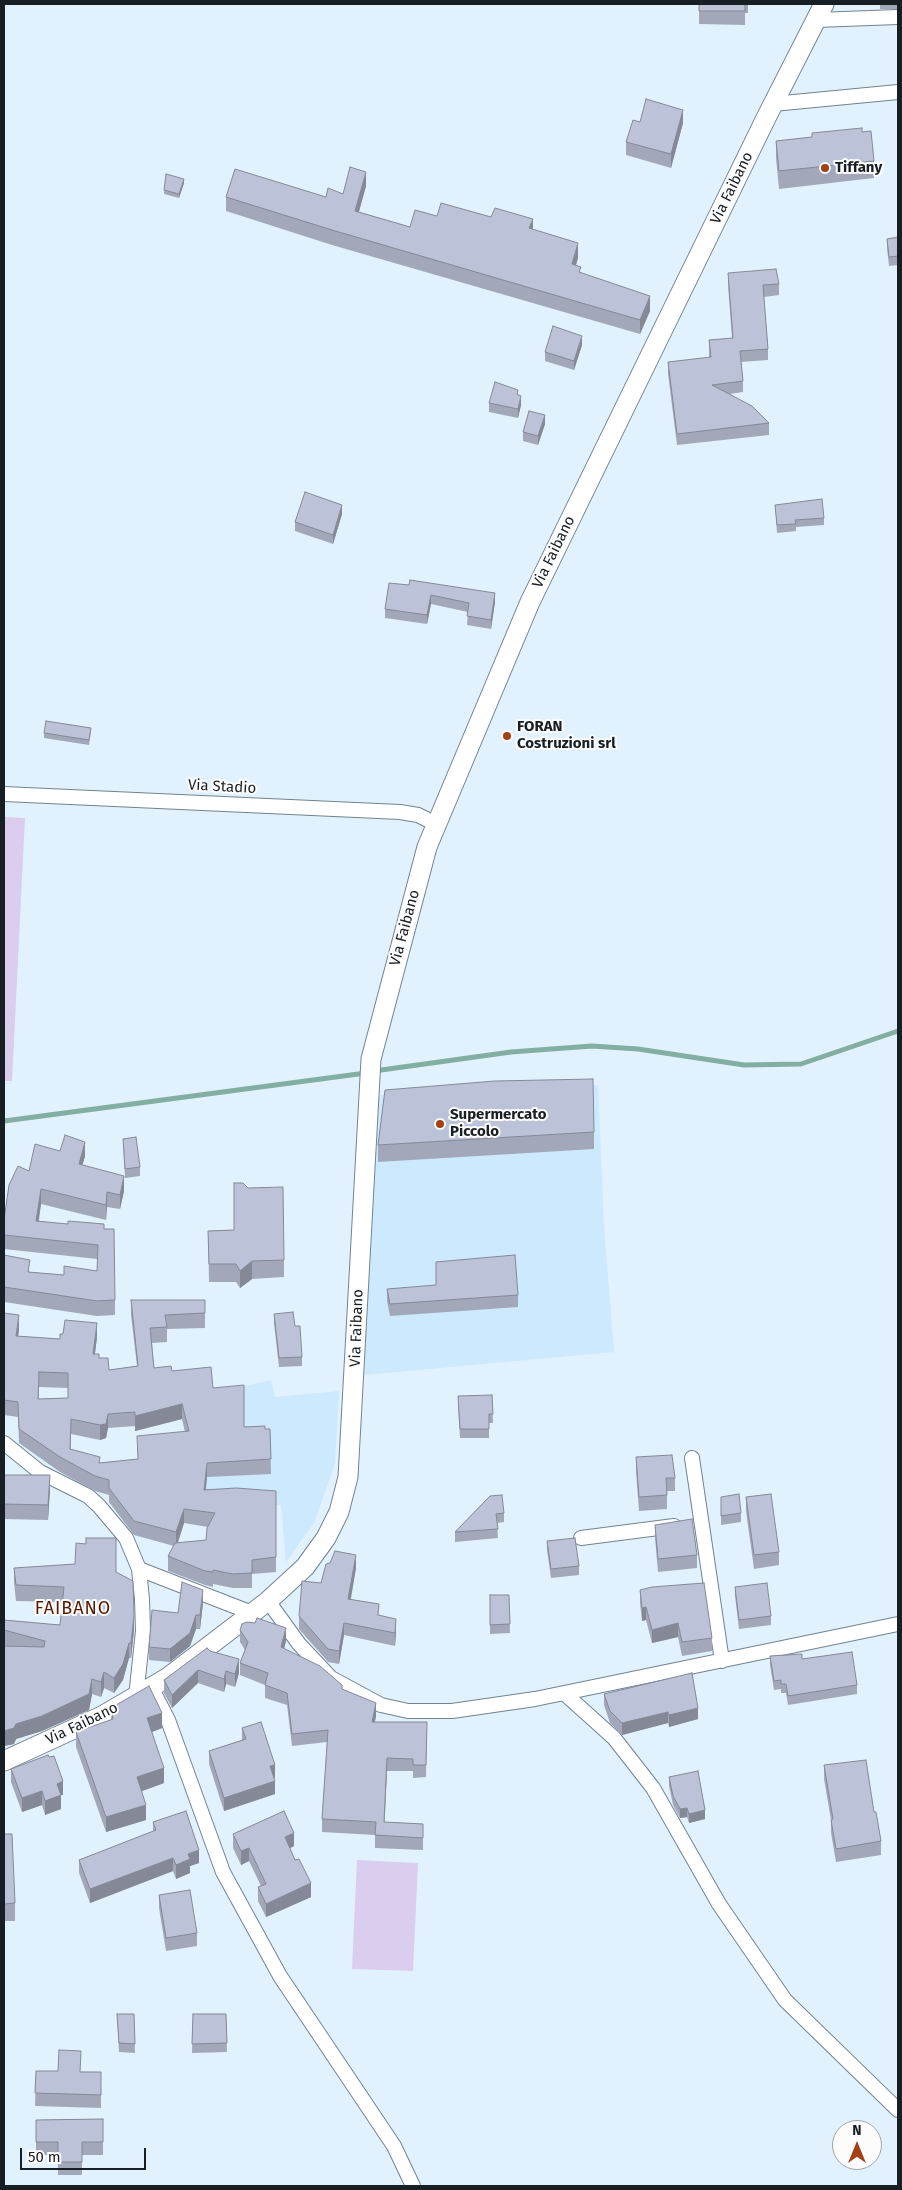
<!DOCTYPE html>
<style>
body{margin:0}
#map{position:relative;width:902px;height:2190px;overflow:hidden;background:#e1f2fe;font-family:"Fira Sans",sans-serif}
canvas{display:block}
.frame{position:absolute;inset:0;border:5px solid #171e24;pointer-events:none}
.north{position:absolute;left:832px;top:2120px;width:50px;height:50px;box-sizing:border-box;background:#fcfcfc;border:1px solid #a0a3a6;border-radius:50%;rotate:0deg;font-size:14px;font-weight:700;line-height:20px;text-align:center;color:#171e24}
.north::after{content:'';display:block;margin:auto;width:18px;height:22px;background:#a53f16;clip-path:polygon(50% 0,100% 100%,50% 72%,0 100%)}
.scale{position:absolute;left:20px;top:2148px;width:126px;height:22px;box-sizing:border-box;border:2px solid #171e24;border-top:0;padding-left:6px;font-size:15px;line-height:18px;white-space:nowrap;color:#171e24;-webkit-text-stroke:4px #fcfcfc;paint-order:stroke}
</style>
<div id="map">
<canvas width="902" height="2190"></canvas>
<div class="frame"></div>
<div class="north">N</div>
<div class="scale">50 m</div>
</div>
<script>
const g = document.querySelector('canvas').getContext('2d');
g.lineJoin = 'round';
function fillPath(path, color) { g.fillStyle = color; g.fill(path, 'evenodd'); }
const toPath = rows => new Path2D(rows.map(r => 'M' + r).join(''));
function strokePath(path, color, width, dash) { g.strokeStyle = color; g.lineWidth = width; g.lineCap = dash ? 'butt' : 'round'; g.setLineDash(dash || []); g.stroke(path); }
function label(font, color, halo, rows, align = 'center') {
  g.font = font + ' "Fira Sans",sans-serif'; g.lineWidth = 4; g.setLineDash([]); g.textBaseline = 'middle'; g.strokeStyle = halo; g.fillStyle = color; for (const [text, x, y, turn = 0] of rows) {
    g.save(); g.translate(x, y); g.rotate((+turn || 0) * Math.PI / 180); g.textAlign = isNaN(turn) ? turn : align; if (halo) g.strokeText(text, 0, 0); g.fillText(text, 0, 0); g.restore();
  }
}
const built = toPath([
 [485,1083,598,1085,604,1225,614,1352,364,1375,374,1096],
 [271,1380,275,1397,339,1391,335,1464,314,1523,286,1562,281,1505,205,1502,196,1397]
]);
const green = toPath([
 [4,817,25,818,12,1081,4,1081],
 [357,1860,418,1863,413,1971,352,1969]
]);
const stream = toPath([
 [374,1071,511,1052,592,1046,638,1049,744,1065,801,1064,898,1031],
 [4,1121,366,1073]
]);
const street = toPath([
 [816,20,898,17],
 [773,104,898,92],
 [4,794,400,812,418,815,436,824],
 [4,1443,40,1472,88,1496,99,1506,126,1538,139,1569,142,1599,143,1631,136,1697],
 [692,1458,722,1661],
 [581,1538,674,1526],
 [139,1569,252,1613],
 [268,1601,299,1644,331,1678,381,1705,408,1711,452,1711,535,1699,898,1624],
 [151,1687,168,1720,223,1872,280,1976,394,2146,413,2186],
 [564,1693,614,1738,653,1788,719,1904,785,2000,898,2110]
]);
const secondary = toPath([
 [4,1761,102,1716,167,1678,268,1601,305,1567,326,1538,339,1512,348,1477,371,1059,427,847,530,602,766,118,824,4]
]);
const wall = toPath([
 [699,4,748,4,748,13,745,13,745,25,699,24],
 [880,4,898,4,898,9,880,9],
 [640,122,683,123,671,168,626,155,626,142],
 [862,132,874,161,874,178,779,189,776,158,776,141,812,137,812,133],
 [184,183,179,198,164,194,164,190],
 [366,186,359,212,410,227,437,216,533,230,578,258,576,265,581,273,650,311,640,334,332,245,226,211,226,197,326,197,343,194],
 [898,237,898,265,889,266,887,248,887,239],
 [728,273,779,284,779,295,764,297,768,349,768,360,741,362,743,381,743,392,730,394,769,423,769,435,677,445,668,374,668,362,709,358,709,340,732,338,728,285],
 [582,345,574,370,545,361,545,352],
 [518,395,521,405,518,418,489,412,489,403],
 [545,424,538,445,523,441,523,432],
 [775,505,824,518,824,525,796,527,796,531,777,533],
 [342,514,333,544,295,531,295,522],
 [389,583,495,602,491,629,467,625,468,612,431,604,427,624,385,618,385,609],
 [91,732,89,745,44,738,44,733],
 [594,1132,594,1149,378,1162,378,1145],
 [123,1139,140,1167,140,1176,125,1178],
 [60,1151,85,1156,82,1165,124,1191,120,1209,107,1207,106,1220,41,1204,39,1221,104,1229,115,1300,115,1315,97,1316,4,1302,4,1255,30,1272,64,1275,97,1271,97,1259,4,1249,4,1220,29,1171],
 [234,1230,284,1260,284,1277,252,1279,240,1288,236,1282,209,1282,208,1231],
 [387,1289,518,1295,518,1307,390,1316,387,1301],
 [131,1300,205,1300,205,1328,167,1329,167,1342,152,1343,154,1368,172,1371,213,1388,244,1427,265,1429,270,1429,271,1474,207,1477,206,1489,276,1491,276,1572,252,1574,252,1588,233,1588,213,1584,213,1587,205,1585,168,1571,168,1556,174,1546,134,1535,109,1502,109,1495,95,1491,60,1472,19,1443,18,1417,4,1415,4,1313,19,1330,18,1336,60,1339,97,1337,95,1354,109,1370,137,1366,131,1315],
 [39,1387,68,1388,68,1398,39,1399],
 [182,1419,185,1432,137,1459,100,1463,71,1450,71,1434,100,1440,106,1438,108,1428,135,1426,135,1431],
 [184,1523,208,1527,206,1540,178,1543],
 [274,1314,295,1326,302,1357,302,1366,279,1367,274,1323],
 [492,1395,493,1423,489,1423,489,1438,460,1438,458,1405],
 [636,1457,675,1478,675,1491,667,1491,667,1509,639,1511,636,1471],
 [4,1475,50,1490,48,1520,4,1519],
 [490,1496,504,1513,504,1522,497,1523,498,1538,455,1542,455,1532],
 [721,1497,741,1513,741,1522,721,1525],
 [746,1497,779,1552,779,1565,754,1569,746,1511],
 [655,1525,697,1555,697,1568,658,1572,655,1538],
 [547,1541,579,1566,579,1575,551,1578,547,1550],
 [14,1568,116,1572,134,1631,131,1658,129,1658,123,1680,114,1693,104,1688,101,1697,92,1694,89,1710,42,1731,16,1739,14,1744,4,1746,4,1620,60,1625,63,1602,16,1601,14,1583],
 [356,1568,351,1599,379,1615,396,1632,395,1646,344,1635,339,1664,328,1662,299,1629,299,1616,321,1583],
 [735,1587,771,1616,771,1625,739,1629,735,1596],
 [640,1590,712,1638,712,1651,682,1656,678,1637,652,1643,646,1620,642,1621,640,1603],
 [490,1595,509,1595,510,1633,490,1634],
 [203,1603,200,1629,196,1629,190,1646,170,1662,149,1660,149,1647,178,1613],
 [240,1630,286,1641,284,1649,342,1689,376,1716,375,1722,427,1722,426,1777,413,1778,413,1771,387,1771,384,1822,423,1824,423,1850,375,1848,375,1835,322,1832,322,1819,327,1742,292,1746,287,1705,265,1698,265,1685,240,1675,240,1663,245,1650,240,1642],
 [210,1651,239,1673,235,1687,226,1684,224,1692,198,1683,172,1708,164,1693,164,1680],
 [770,1656,802,1659,857,1685,857,1694,788,1705,786,1693,781,1693,781,1689,774,1690,770,1665],
 [604,1694,698,1719,669,1727,668,1723,622,1735,610,1723,604,1705],
 [111,1708,162,1728,152,1732,164,1783,141,1791,146,1820,106,1832,76,1747,76,1732,111,1720],
 [242,1728,275,1778,274,1778,275,1794,224,1811,209,1764,209,1751,242,1740],
 [824,1765,874,1812,881,1841,881,1855,836,1862,831,1833,831,1820,824,1779],
 [11,1769,63,1795,61,1795,61,1809,45,1815,42,1805,22,1812,11,1782],
 [669,1777,705,1819,689,1823,687,1817,680,1818,673,1805,669,1786],
 [153,1822,199,1863,190,1866,190,1873,176,1879,173,1871,90,1903,79,1873,79,1860,153,1832],
 [4,1834,15,1903,15,1921,4,1921],
 [233,1834,294,1846,290,1848,311,1897,266,1917,258,1901,258,1887,261,1886,249,1861,241,1865,233,1848],
 [159,1895,197,1933,197,1946,166,1951,159,1908],
 [117,2014,134,2014,135,2053,119,2052],
 [193,2014,226,2014,227,2052,192,2053],
 [36,2071,101,2072,101,2108,35,2106],
 [103,2119,103,2155,82,2155,82,2175,58,2175,58,2155,36,2155,36,2120]
]);
const shadedWall = toPath([
 [683,110,683,123,671,168,671,154],
 [366,172,366,186,355,225,355,211],
 [184,179,184,183,179,198,179,194],
 [533,219,533,234,529,228],
 [578,243,578,258,572,279,572,264],
 [650,296,650,311,640,334,640,320],
 [582,336,582,345,574,370,574,361],
 [521,396,521,405,518,418,518,409],
 [545,415,545,424,538,445,538,436],
 [342,505,342,514,333,544,333,535],
 [495,593,495,602,491,629,491,620],
 [431,595,431,604,427,624,427,615],
 [85,1142,85,1156,79,1178,79,1164],
 [124,1176,124,1191,120,1209,120,1195],
 [41,1189,41,1204,36,1235,36,1221],
 [107,1192,107,1207,106,1220,106,1205],
 [252,1261,252,1279,240,1288,240,1271],
 [19,1315,19,1330,16,1350,16,1336],
 [97,1323,97,1337,93,1368,93,1354],
 [182,1404,182,1419,135,1431,135,1416],
 [108,1414,108,1428,106,1438,100,1440,100,1425],
 [207,1463,207,1477,204,1504,204,1490],
 [50,1475,50,1490,48,1520,48,1505],
 [184,1509,184,1523,176,1547,176,1532],
 [356,1555,356,1568,348,1612,348,1599],
 [203,1590,203,1603,200,1629,200,1615],
 [646,1607,646,1620,642,1621,642,1608],
 [134,1615,134,1631,131,1658,131,1643],
 [196,1615,196,1629,190,1646,170,1662,170,1649],
 [396,1619,396,1632,395,1646,395,1633],
 [344,1623,344,1635,339,1664,339,1651],
 [678,1623,678,1637,652,1643,652,1630],
 [286,1628,286,1641,281,1660,281,1647],
 [129,1643,129,1658,123,1680,114,1693,114,1678],
 [239,1659,239,1673,235,1687,235,1674],
 [198,1670,198,1683,172,1708,172,1695],
 [226,1671,226,1684,224,1692,224,1679],
 [104,1672,104,1688,101,1697,101,1682],
 [92,1679,92,1694,89,1710,42,1731,16,1739,14,1744,4,1746,4,1731,16,1724],
 [376,1703,376,1716,372,1734,372,1722],
 [698,1708,698,1719,669,1727,669,1715],
 [668,1712,668,1723,622,1735,622,1723],
 [162,1713,162,1728,147,1734,147,1718],
 [387,1758,387,1771,384,1834,384,1822],
 [275,1765,275,1778,270,1779,270,1766],
 [164,1768,164,1783,137,1793,137,1777],
 [63,1781,63,1795,61,1795,61,1809,45,1815,45,1801,57,1784],
 [275,1781,275,1794,224,1811,224,1798],
 [42,1791,42,1805,22,1812,22,1798],
 [146,1805,146,1820,106,1832,106,1817],
 [687,1808,687,1817,680,1818,680,1809],
 [705,1810,705,1819,689,1823,689,1814],
 [294,1833,294,1846,285,1851,285,1837],
 [249,1848,249,1861,241,1865,241,1851],
 [199,1850,199,1863,190,1866,190,1873,176,1879,176,1865,188,1854],
 [173,1858,173,1871,90,1903,90,1889],
 [311,1883,311,1897,266,1917,266,1904]
]);
const building = toPath([
 [699,4,745,4,745,11,699,11,699,4],
 [646,99,683,110,671,154,626,142,633,120,640,122,646,99],
 [862,128,862,132,871,131,874,161,779,171,776,141,812,137,812,133,862,128],
 [350,167,366,172,355,211,410,227,415,210,437,216,441,203,491,217,495,208,533,219,529,228,578,243,572,264,581,267,579,272,650,296,640,320,332,230,226,197,235,169,326,197,328,188,343,194,350,167],
 [166,174,184,179,179,194,164,190,166,174],
 [898,237,898,256,889,257,887,239,898,237],
 [776,269,779,284,763,285,768,349,740,351,743,381,712,385,752,406,769,423,677,434,668,362,711,357,709,340,733,338,728,273,776,269],
 [553,326,582,336,574,361,545,352,553,326],
 [495,382,518,390,517,394,521,396,518,409,489,403,495,382],
 [529,411,545,415,538,436,523,432,529,411],
 [305,492,342,505,333,535,295,522,305,492],
 [822,499,824,518,795,520,796,524,777,525,775,505,822,499],
 [410,580,495,593,491,620,467,616,469,603,431,595,427,615,385,609,389,583,409,585,410,580],
 [46,721,91,728,89,740,44,733,46,721],
 [593,1079,594,1132,378,1145,385,1090,495,1081,593,1079],
 [65,1135,85,1142,79,1164,124,1176,120,1195,107,1192,106,1205,41,1189,36,1221,68,1224,68,1221,104,1224,104,1229,114,1229,115,1300,97,1301,4,1287,4,1255,30,1260,28,1272,64,1275,64,1266,97,1271,98,1245,4,1235,4,1220,9,1185,18,1166,29,1171,35,1144,60,1151,65,1135],
 [136,1137,140,1167,125,1169,123,1139,136,1137],
 [234,1183,243,1183,248,1188,283,1187,284,1260,252,1261,240,1271,236,1264,209,1264,208,1231,234,1230,234,1183],
 [515,1255,518,1295,390,1304,387,1289,436,1285,436,1262,515,1255],
 [131,1300,205,1300,205,1313,165,1315,167,1327,150,1328,154,1368,171,1366,172,1371,211,1367,213,1388,244,1385,244,1427,265,1426,265,1429,270,1429,271,1459,207,1463,204,1490,236,1488,276,1491,276,1557,252,1560,252,1573,233,1574,213,1570,213,1572,205,1571,168,1556,175,1543,206,1540,207,1528,215,1513,184,1509,176,1532,134,1521,109,1488,109,1480,95,1476,60,1457,19,1429,18,1402,4,1400,4,1313,19,1315,16,1336,60,1339,60,1334,63,1334,65,1320,97,1323,93,1354,99,1354,99,1358,108,1358,109,1370,138,1366,131,1300],
 [39,1372,68,1373,68,1398,38,1399,39,1372],
 [182,1404,189,1431,137,1436,138,1459,99,1463,100,1457,70,1449,71,1419,100,1425,106,1424,108,1414,135,1412,135,1416,182,1404],
 [293,1312,295,1326,300,1326,302,1357,279,1358,274,1314,293,1312],
 [492,1395,493,1414,489,1414,489,1429,460,1429,458,1396,492,1395],
 [672,1455,675,1478,666,1478,667,1495,639,1497,636,1457,672,1455],
 [4,1475,50,1475,48,1505,4,1504,4,1475],
 [739,1494,741,1513,721,1516,721,1497,739,1494],
 [771,1494,779,1552,754,1555,746,1497,771,1494],
 [502,1495,504,1513,496,1514,498,1529,455,1532,490,1496,502,1495],
 [692,1519,697,1555,658,1559,655,1525,692,1519],
 [86,1538,116,1538,116,1572,133,1581,134,1615,131,1643,129,1643,123,1664,114,1678,104,1672,101,1682,92,1679,89,1694,42,1716,16,1724,14,1728,4,1731,4,1646,44,1647,45,1641,4,1630,4,1620,60,1625,64,1587,16,1585,14,1568,75,1564,76,1543,86,1544,86,1538],
 [575,1538,579,1566,551,1569,547,1541,575,1538],
 [335,1551,356,1555,348,1599,379,1604,378,1615,396,1619,395,1633,344,1623,339,1651,328,1649,299,1616,302,1581,321,1583,326,1564,330,1563,335,1551],
 [182,1582,203,1590,200,1615,196,1615,190,1633,170,1649,149,1647,152,1610,178,1613,182,1582],
 [704,1583,712,1638,682,1642,678,1623,652,1630,646,1607,642,1608,640,1590,652,1587,704,1583],
 [767,1583,771,1616,739,1620,735,1587,767,1583],
 [490,1595,509,1595,510,1624,490,1625,490,1595],
 [257,1618,286,1628,281,1647,320,1666,342,1685,342,1689,376,1703,372,1722,427,1722,426,1765,413,1765,413,1759,387,1758,384,1822,423,1824,423,1838,375,1835,376,1822,322,1819,328,1730,292,1734,287,1693,265,1685,268,1673,240,1663,248,1642,240,1630,242,1624,247,1622,255,1623,257,1618],
 [207,1648,210,1651,239,1659,235,1674,226,1671,224,1679,198,1670,172,1695,164,1680,207,1648],
 [852,1652,857,1685,788,1696,786,1684,781,1684,781,1680,774,1681,770,1656,802,1654,802,1659,852,1652],
 [692,1673,698,1708,669,1715,668,1712,622,1723,610,1711,604,1694,692,1673],
 [149,1686,162,1713,147,1718,164,1768,137,1777,146,1805,106,1817,76,1732,113,1719,111,1708,149,1686],
 [261,1722,275,1765,270,1766,275,1781,224,1798,209,1751,246,1739,242,1728,261,1722],
 [48,1755,49,1757,54,1756,63,1781,57,1784,61,1795,45,1801,42,1791,22,1798,11,1769,48,1755],
 [866,1760,874,1812,876,1812,881,1841,836,1849,831,1820,833,1819,824,1765,866,1760],
 [698,1771,705,1810,689,1814,687,1808,680,1809,673,1796,669,1777,698,1771],
 [186,1811,199,1850,188,1854,190,1859,176,1865,173,1858,90,1889,79,1860,156,1830,153,1822,186,1811],
 [284,1811,294,1833,285,1837,295,1860,299,1859,311,1883,266,1904,258,1887,266,1884,249,1848,241,1851,233,1834,284,1811],
 [4,1834,12,1834,15,1903,4,1904,4,1834],
 [190,1890,197,1933,166,1938,159,1895,190,1890],
 [117,2014,134,2014,135,2044,119,2043,117,2014],
 [193,2014,226,2014,227,2043,192,2044,193,2014],
 [59,2050,81,2051,80,2072,101,2072,101,2095,35,2093,36,2071,58,2071,59,2050],
 [103,2119,103,2142,82,2142,82,2162,58,2162,58,2142,36,2142,36,2120,103,2119]
]);
const markers = [
 [825,168,5,"#a53f16"],
 [507,736,5,"#a53f16"],
 [440,1124,5,"#a53f16"]
];
const poiNames = [
 ["Tiffany",835,168],
 ["FORAN",517,727],
 ["Costruzioni srl",517,744],
 ["Supermercato",450,1115],
 ["Piccolo",450,1132]
];
const streetNames = [
 ["Via Faibano",732,188,-64],
 ["Via Faibano",554,552,-64],
 ["Via Stadio",222,787,3],
 ["Via Faibano",405,928,-75],
 ["Via Faibano",357,1328,-88],
 ["Via Faibano",82,1724,-26]
];
const quarterNames = [
 ["FAIBANO",73,1609]
];
fillPath(built, '#cde9fd');
fillPath(green, '#dacdee');
strokePath(stream, '#83afa2', 5);
strokePath(street, '#718391', 16);
strokePath(secondary, '#718391', 21);
strokePath(street, '#fff', 14);
strokePath(secondary, '#fff', 19);
fillPath(wall, '#a2a8ba');
fillPath(shadedWall, '#848897');
fillPath(building, '#bcc3d8');
strokePath(building, '#848897', 1);
for (const [x, y, r, color] of markers) { const dot = new Path2D(); dot.arc(x, y, r, 0, 2 * Math.PI); g.fillStyle = color; g.fill(dot); strokePath(dot, '#fcfcfc', 2); }
label('bold 15px', '#171e24', '#fcfcfc', poiNames, 'left');
label('15px', '#171e24', '#fcfcfc', streetNames);
g.letterSpacing = '1px';
label('18px', '#591900', '#fcfcfc', quarterNames);
g.letterSpacing = '0px';
</script>
